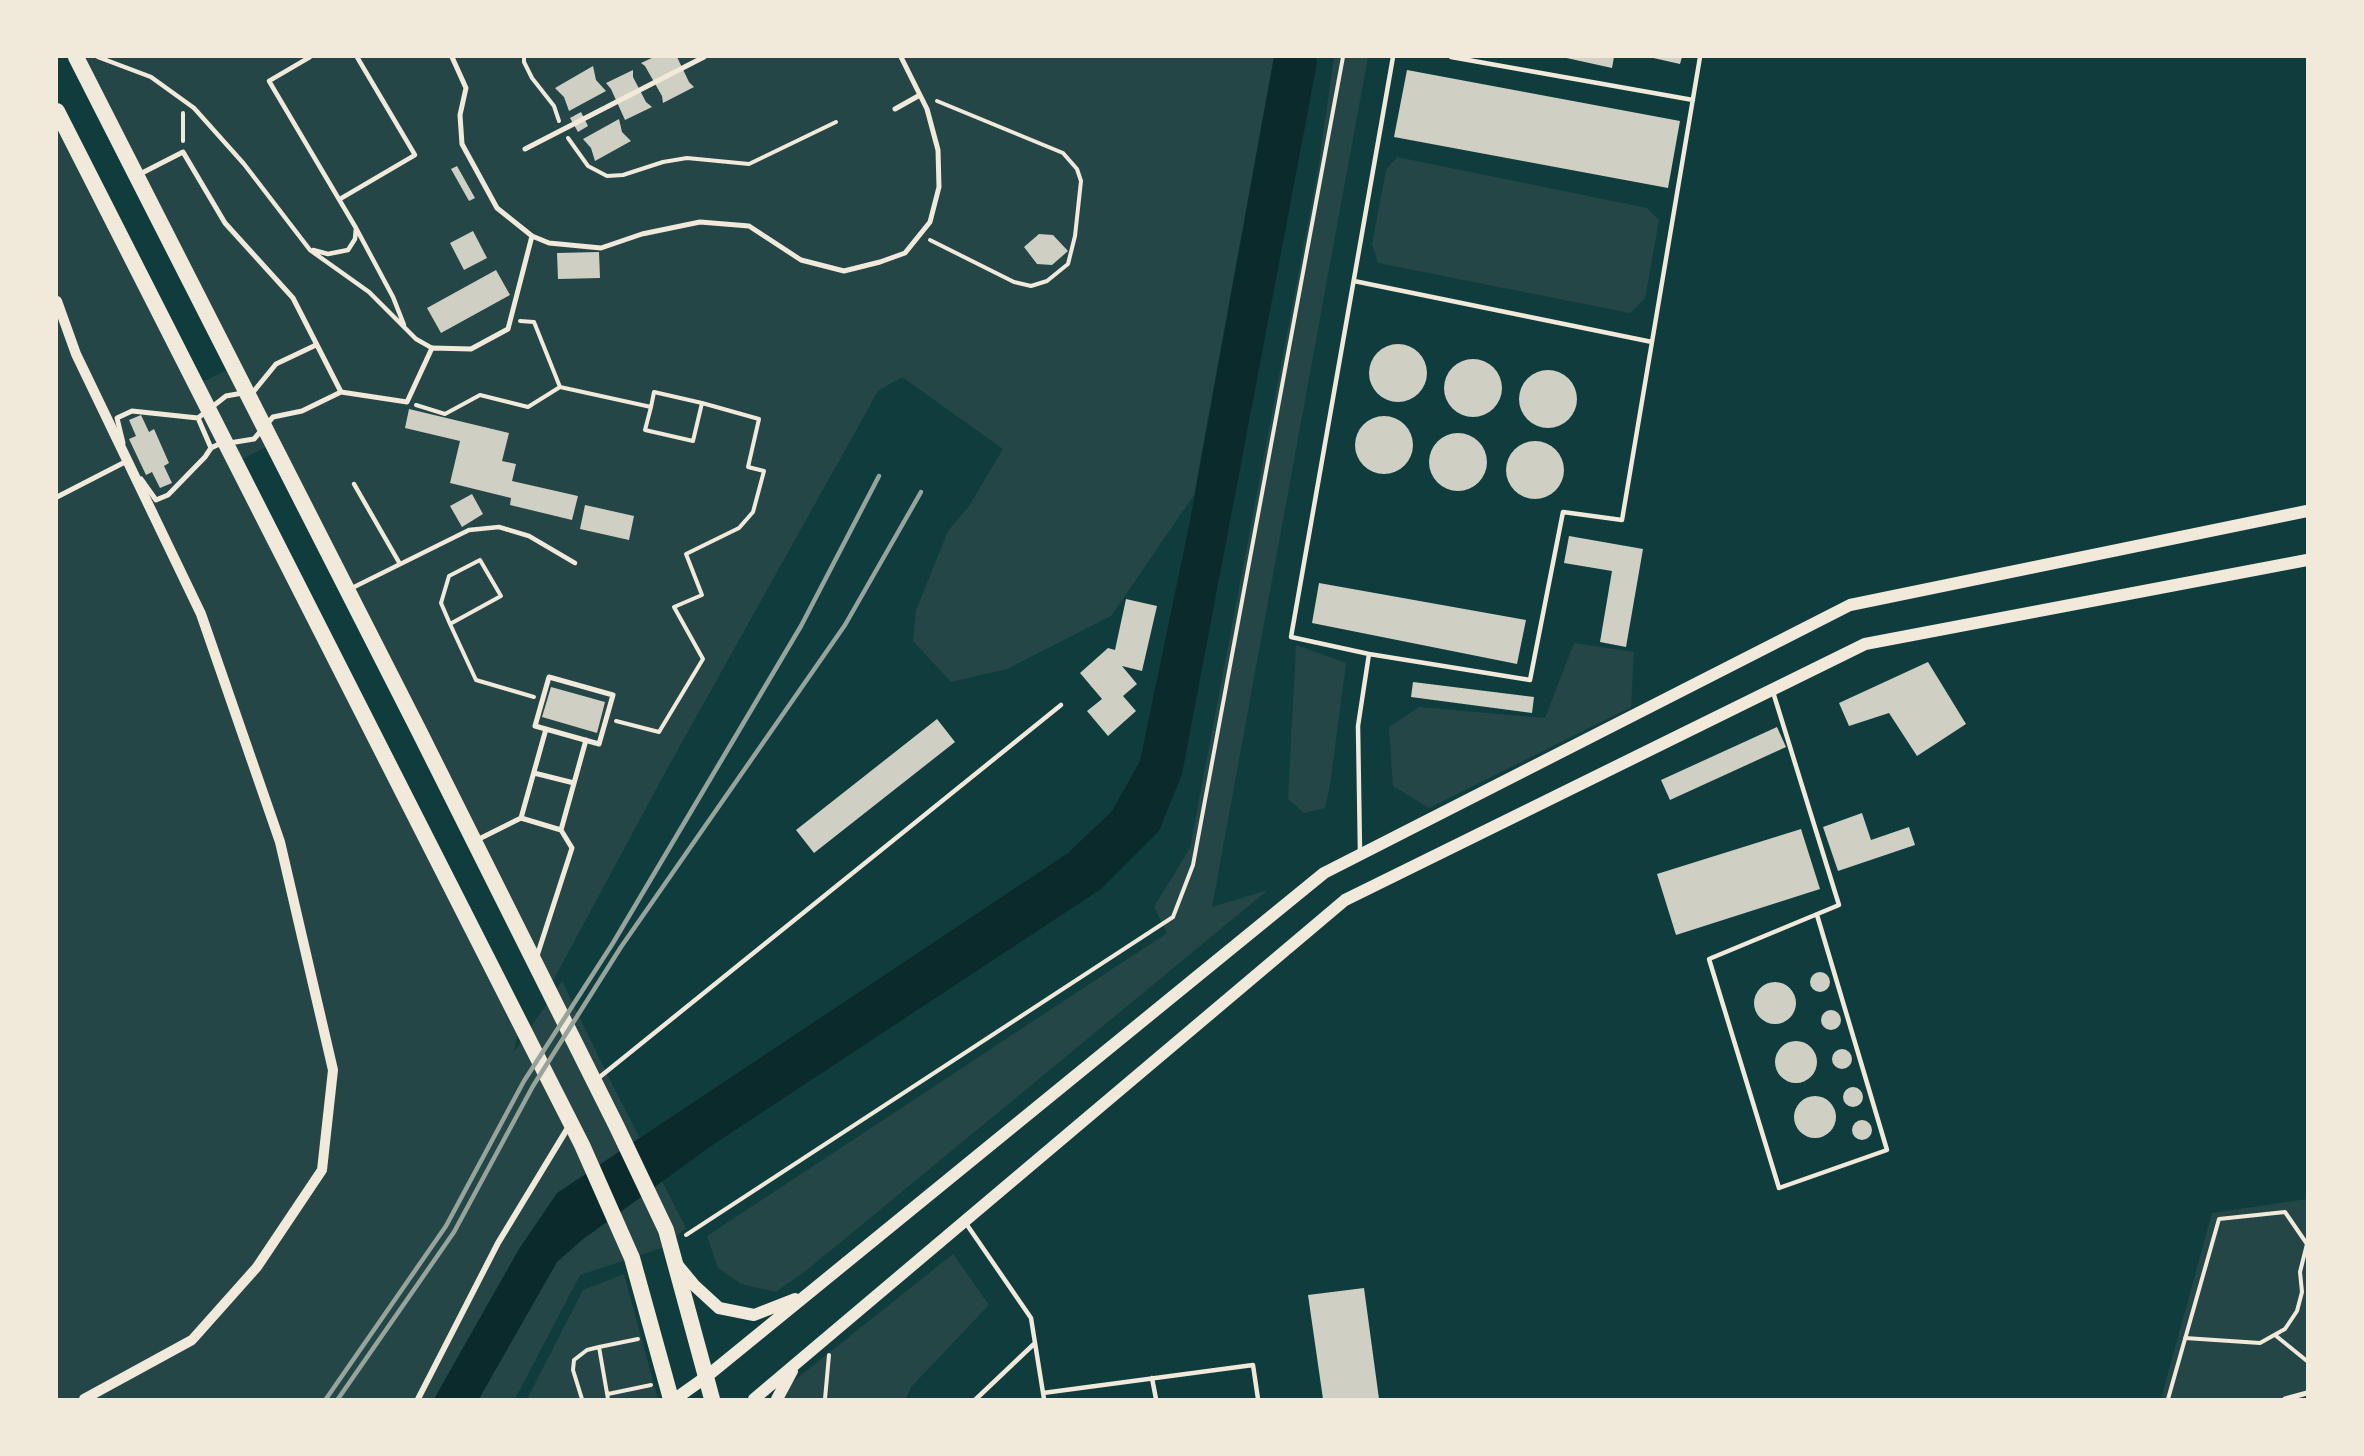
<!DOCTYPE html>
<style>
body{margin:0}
#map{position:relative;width:2364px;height:1456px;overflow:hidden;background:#0f3d3e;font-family:"Archivo Narrow",sans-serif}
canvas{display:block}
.frame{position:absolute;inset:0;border:58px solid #f1e9da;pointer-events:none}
</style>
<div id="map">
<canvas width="2364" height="1456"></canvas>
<div class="frame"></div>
</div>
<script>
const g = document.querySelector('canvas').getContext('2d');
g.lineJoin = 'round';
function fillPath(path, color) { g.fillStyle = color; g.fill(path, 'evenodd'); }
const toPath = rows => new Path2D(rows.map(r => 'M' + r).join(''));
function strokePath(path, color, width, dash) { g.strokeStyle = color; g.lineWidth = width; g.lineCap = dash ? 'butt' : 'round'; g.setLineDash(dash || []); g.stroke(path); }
const green = toPath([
 [76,57,1274,57,1194,495,1111,616,1007,669,951,682,913,641,916,610,948,531,969,506,1003,449,902,377,878,391,666,771,548,990,272,444,236,462,520,1023,514,1052,562,981,609,1078,686,1228,662,1248,580,1275,515,1399,57,1399,57,111,196,385,234,367],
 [1334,57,1368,57,1212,907,1268,890,807,1270,776,1292,741,1284,718,1268,707,1236,1167,933,1154,907,1190,848,1318,170],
 [1397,157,1647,208,1659,220,1645,299,1630,313,1378,263,1372,244,1386,170],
 [1574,643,1634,652,1631,707,1429,808,1393,786,1389,727,1419,707,1545,718],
 [1296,645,1346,663,1330,785,1325,808,1304,813,1288,799],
 [2307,1199,2307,1393,2285,1399,2161,1399,2212,1213],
 [953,1254,989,1305,911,1387,906,1399,771,1399],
 [624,1274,658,1399,527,1399,583,1290]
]);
const water = toPath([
 [1274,57,1316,57,1317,63,1182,774,1159,831,1101,889,711,1146,582,1240,557,1262,479,1399,434,1399,519,1249,557,1193,1068,853,1112,811,1140,761,1190,521]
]);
const building = toPath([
 [654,57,677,57,689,82,694,87,663,103,662,96,645,66,641,63],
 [1562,57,1614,57,1612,68],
 [1649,57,1682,57,1680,64],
 [593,66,596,80,606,91,569,111,564,97,555,88],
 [633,70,633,77,646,102,652,107,625,120,611,89,606,83],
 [1407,70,1680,121,1668,188,1394,137],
 [581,112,588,126,578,132,570,118],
 [619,119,622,132,631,141,595,161,591,148,583,139],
 [457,166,475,198,469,201,451,169],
 [473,231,487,258,464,270,450,243],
 [1039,234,1053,235,1068,251,1052,265,1037,264,1024,247],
 [599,252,600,278,558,279,557,253],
 [496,270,510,295,441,333,427,308],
 '1369 373a29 29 0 1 1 58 0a29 29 0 1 1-58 0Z',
 '1444 388a29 29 0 1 1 58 0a29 29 0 1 1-58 0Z',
 '1519 399a29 29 0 1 1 58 0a29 29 0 1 1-58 0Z',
 [409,409,509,433,502,461,516,464,512,481,578,496,572,520,510,505,511,498,450,483,460,441,405,428],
 [141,415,149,432,154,429,169,463,164,466,172,483,160,488,152,472,146,475,129,439,136,436,129,420],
 '1355 445a29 29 0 1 1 58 0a29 29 0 1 1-58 0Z',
 '1429 462a29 29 0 1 1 58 0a29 29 0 1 1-58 0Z',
 '1506 470a29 29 0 1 1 58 0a29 29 0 1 1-58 0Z',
 [472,494,483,514,462,527,450,506],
 [585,505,634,516,629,540,580,529],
 [1569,536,1643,549,1626,647,1600,642,1612,571,1564,563],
 [1319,583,1526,620,1517,664,1312,623],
 [1126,599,1157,606,1142,671,1122,666,1137,684,1123,696,1136,711,1108,736,1087,711,1102,699,1080,673,1108,648,1115,650],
 [1928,662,1966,724,1917,756,1889,713,1849,726,1839,703],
 [1413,682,1534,697,1532,713,1411,697],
 [551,687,605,702,597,733,542,717],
 [937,719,955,742,814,853,796,830],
 [1777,727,1786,747,1670,800,1661,780],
 [1862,813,1871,840,1909,827,1915,845,1838,871,1823,827],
 [1801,829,1820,889,1676,935,1657,874],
 '1810 982a10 10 0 1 1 20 0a10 10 0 1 1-20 0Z',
 '1754 1003a21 21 0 1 1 42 0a21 21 0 1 1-42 0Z',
 '1821 1020a10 10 0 1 1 20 0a10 10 0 1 1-20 0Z',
 '1775 1062a21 21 0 1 1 42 0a21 21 0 1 1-42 0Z',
 '1832 1059a10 10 0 1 1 20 0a10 10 0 1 1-20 0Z',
 '1843 1097a10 10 0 1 1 20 0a10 10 0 1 1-20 0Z',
 '1794 1117a21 21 0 1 1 42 0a21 21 0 1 1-42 0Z',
 '1852 1130a10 10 0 1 1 20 0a10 10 0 1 1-20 0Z',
 [1364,1288,1379,1399,1323,1399,1308,1295]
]);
const path = toPath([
 [524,57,524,62,532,78,554,106,559,121],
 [183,113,183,141],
 [568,138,588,166,607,176,623,175,663,162,687,158,749,164,836,122],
 [930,240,1014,282,1031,286,1047,281,1068,264,1075,236,1081,181,1077,169,1063,153,937,101],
 [520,321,534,322,560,387],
 [416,405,445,414,480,395,528,407,560,387,651,407,654,392,702,403,693,441,645,430,651,407],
 [450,624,501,596,480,560,449,576,441,603,450,624,476,680,534,697],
 [616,721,659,732,703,659,674,607,702,595,686,554,739,528,753,512,764,471,748,467,759,419,702,403],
 [686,1235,1173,917,1193,865,1343,57],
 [2275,1335,2307,1361],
 [2185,1338,2260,1343,2285,1329,2297,1311,2302,1292,2300,1272,2307,1244],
 [608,1394,651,1385],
 [582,1399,573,1370,574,1360,587,1350,599,1347],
 [608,1399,599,1347,638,1339],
 [825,1399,829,1355],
 [2168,1399,2219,1219,2285,1212,2307,1244]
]);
const service = toPath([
 [98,57,151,77,194,108,244,164,310,250,369,292,416,339,432,348],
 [310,57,269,81,356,228,355,239,348,250,328,254,313,250],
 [1393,57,1291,637,1369,654,1530,680,1563,512,1622,520,1700,57],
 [1451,57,1693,100],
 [340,199,415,155,357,57],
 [356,228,393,297,404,325],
 [1354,281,1652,342],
 [354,484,400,564],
 [350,589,469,530,499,527,529,536,575,563],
 [1773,692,1839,905,1709,959,1779,1188,1887,1150,1817,915],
 [1360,852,1358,726,1369,654],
 [596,1080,1061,705],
 [965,1222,1031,1318,1044,1399],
 [1152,1378,1156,1399],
 [1043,1393,1253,1365,1258,1399],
 [976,1399,1035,1343]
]);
const pedestrian = toPath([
 [452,57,466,88,460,115,462,144,497,208,532,236,549,243,601,248,642,234,700,222,749,226,801,260,844,271,880,262,905,253,930,222,939,187,938,150,927,109,901,57],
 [895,109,920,95],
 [525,149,704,57],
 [140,174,183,152,225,223,293,298,341,392],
 [341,392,407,402,432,348,471,349,508,329,532,236],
 [198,418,211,448],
 [123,443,117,418,132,411,198,418,226,396,254,391,276,364,316,345],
 [141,479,156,500,168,495,205,457,211,448,217,445,254,439,273,417,302,411,341,392],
 [57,497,127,461],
 [549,677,613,695,599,744,535,726,549,677],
 [534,773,574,783],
 [521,818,546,729],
 [561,830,586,740],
 [475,841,521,818,561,830,572,848,537,956],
 [2285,1399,2307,1393]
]);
const minor = toPath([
 [418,1399,498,1243,569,1126]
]);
const tertiary = toPath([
 [57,301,76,354,201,614,280,842,333,1070,322,1170,257,1267,192,1340,84,1399]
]);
const secondary = toPath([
 [676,1263,695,1286,719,1308,754,1315,795,1299],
 [675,1399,706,1377,1324,873,1850,605,2307,511],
 [754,1399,1345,900,1865,644,2307,560],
 [777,1399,792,1371]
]);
const trunk = toPath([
 [76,57,419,731,617,1127,666,1230,712,1399],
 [57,111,582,1145,632,1258,671,1399]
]);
const rail = toPath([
 [326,1399,446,1226,524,1081,613,943,801,626,879,476],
 [338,1399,454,1232,533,1086,621,947,845,625,921,492]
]);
fillPath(green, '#244646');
fillPath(water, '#0a2a2b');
fillPath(building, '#cfcfc3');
strokePath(path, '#f1e9da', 4);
strokePath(service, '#f1e9da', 4.5);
strokePath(pedestrian, '#f1e9da', 5);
strokePath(minor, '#f1e9da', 6);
strokePath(tertiary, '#f1e9da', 10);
strokePath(secondary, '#f1e9da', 12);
strokePath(trunk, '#f1e9da', 16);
strokePath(rail, '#97a49c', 4.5);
</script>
